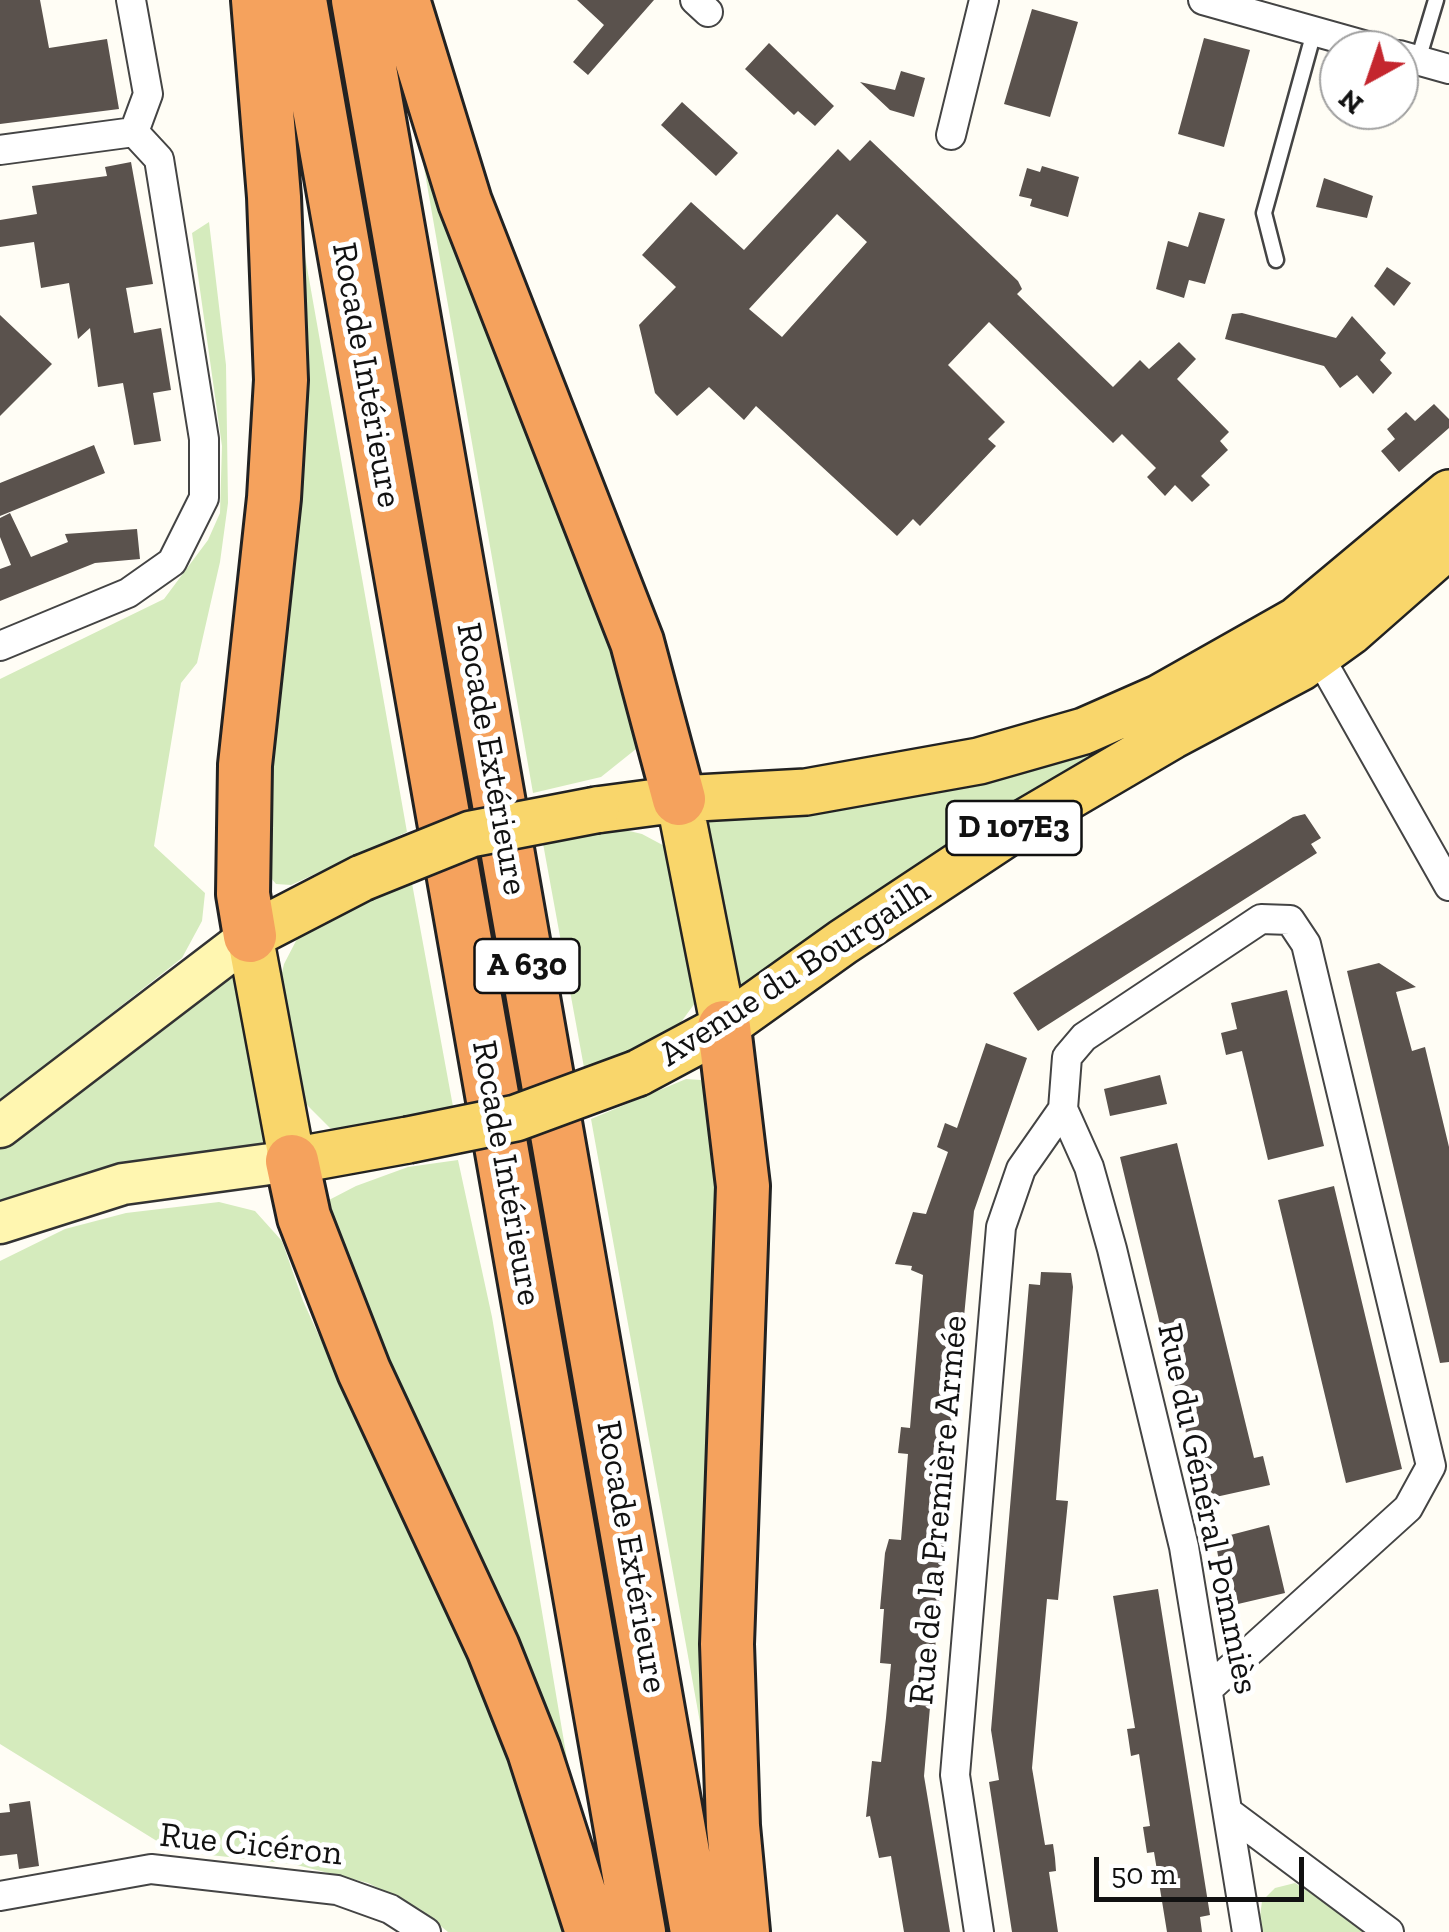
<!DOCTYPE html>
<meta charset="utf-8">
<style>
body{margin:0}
#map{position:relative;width:1449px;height:1932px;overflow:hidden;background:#fffdf5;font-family:"Zilla Slab",serif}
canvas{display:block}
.north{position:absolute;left:1319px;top:30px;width:100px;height:100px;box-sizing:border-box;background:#fff;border:2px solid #a0a0a0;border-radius:50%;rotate:220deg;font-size:28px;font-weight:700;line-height:40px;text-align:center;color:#111}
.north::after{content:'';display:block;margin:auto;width:35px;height:45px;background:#c4262e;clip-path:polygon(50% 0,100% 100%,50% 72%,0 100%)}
.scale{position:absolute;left:1094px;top:1857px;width:210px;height:45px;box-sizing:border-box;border:5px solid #111;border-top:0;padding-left:12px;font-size:30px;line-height:35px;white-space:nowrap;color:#111;-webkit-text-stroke:8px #fff;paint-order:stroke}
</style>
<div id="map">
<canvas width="1449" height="1932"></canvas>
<div class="north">N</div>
<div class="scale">50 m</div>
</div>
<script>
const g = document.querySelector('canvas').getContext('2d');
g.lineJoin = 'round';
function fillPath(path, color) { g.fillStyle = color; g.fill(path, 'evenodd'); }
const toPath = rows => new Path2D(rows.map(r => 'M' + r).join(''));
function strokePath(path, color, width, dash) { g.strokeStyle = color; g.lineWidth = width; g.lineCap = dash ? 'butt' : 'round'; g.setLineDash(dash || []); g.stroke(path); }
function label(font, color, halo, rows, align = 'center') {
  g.font = font + ' "Zilla Slab",serif'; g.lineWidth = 10; g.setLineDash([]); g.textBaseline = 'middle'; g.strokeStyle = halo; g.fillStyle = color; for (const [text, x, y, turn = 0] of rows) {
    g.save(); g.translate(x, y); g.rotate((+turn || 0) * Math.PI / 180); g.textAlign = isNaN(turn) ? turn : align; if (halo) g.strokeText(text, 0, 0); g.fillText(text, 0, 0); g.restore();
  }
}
const green = toPath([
 [414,110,603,596,641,745,601,777,533,793],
 [286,149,407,832,291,885,276,884,266,872],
 [209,222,226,365,228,503,220,562,197,663,181,683,154,846,205,893,202,921,182,958,0,1101,0,679,164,599,208,540,220,513,222,446,192,233],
 [1258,658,736,1002,704,811,786,811],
 [608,826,642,834,670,849,699,972,695,1003,676,1029,637,1052,585,1073,542,838],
 [411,878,454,1112,348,1131,330,1128,304,1102,278,990,284,964,297,939,342,907],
 [241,963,271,1146,118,1167,61,1181,0,1207,0,1143],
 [686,1079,701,1080,712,1093,720,1205,718,1822,591,1119],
 [458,1160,492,1317,579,1830,329,1226,329,1200,356,1186,408,1167],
 [219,1202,255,1211,282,1241,303,1301,492,1712,562,1932,448,1932,420,1909,368,1883,293,1864,173,1851,0,1744,0,1261,65,1229,126,1213],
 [1295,1883,1358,1923,1364,1932,1258,1932,1262,1901,1275,1888]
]);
const building = toPath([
 [0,0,40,0,49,48,107,39,119,109,0,124],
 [577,0,654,0,588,75,573,62,604,25],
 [1032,9,1078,22,1050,117,1004,104],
 [1204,38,1250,50,1224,147,1178,134],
 [769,43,834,106,815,126,798,111,794,115,745,69],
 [901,71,925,78,914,117,890,110,860,82,895,90],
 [682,102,738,153,716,176,661,125],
 [870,140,1018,281,1022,289,1017,294,1113,387,1140,360,1149,369,1179,342,1196,359,1177,379,1229,432,1220,441,1228,450,1201,476,1210,485,1192,502,1175,485,1165,496,1147,477,1156,468,1122,434,1113,443,989,322,948,365,1005,422,988,439,996,446,920,526,913,519,897,536,756,406,744,420,709,387,677,416,655,393,639,325,676,287,642,255,691,202,744,250,838,149,850,161],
 [837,214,867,242,782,337,749,309],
 [131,162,153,284,126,288,134,333,161,328,171,390,153,393,161,441,134,445,123,383,98,387,90,328,78,339,69,283,41,288,34,242,0,247,0,220,37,214,32,186,107,176,105,167],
 [1042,166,1079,177,1068,217,1030,206,1032,199,1019,196,1027,168,1040,172],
 [1324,178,1373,196,1367,218,1316,207],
 [1199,212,1225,219,1205,284,1189,280,1184,298,1156,289,1168,241,1188,247],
 [1387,267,1411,283,1394,306,1374,286],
 [1242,313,1336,338,1352,316,1386,353,1380,360,1392,373,1373,394,1357,375,1340,388,1324,366,1225,339,1232,314],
 [0,315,52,364,0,416],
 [1434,404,1449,419,1449,428,1399,472,1381,451,1395,439,1387,429,1406,412,1415,421],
 [94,445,105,473,0,516,0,483],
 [10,513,31,557,68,542,65,534,137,529,140,559,95,563,0,601,0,569,11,565,0,537,0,518],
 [1305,814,1321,838,1311,844,1317,853,1038,1031,1013,993,1293,817],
 [1379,963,1416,987,1396,992,1412,1051,1425,1047,1449,1147,1449,1362,1440,1363,1347,971],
 [1287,990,1324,1146,1268,1160,1242,1051,1226,1055,1221,1033,1237,1029,1231,1003],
 [986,1043,1027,1058,974,1211,964,1317,924,1776,950,1932,904,1932,891,1856,879,1858,870,1816,866,1817,872,1761,881,1762,886,1718,891,1664,880,1663,884,1609,880,1609,885,1553,889,1539,901,1540,908,1454,898,1453,901,1427,910,1428,923,1275,911,1270,912,1266,895,1264,913,1212,926,1214,948,1152,937,1147,945,1123,957,1128],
 [1160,1075,1167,1104,1110,1116,1104,1089],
 [1177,1143,1254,1458,1263,1456,1270,1485,1202,1500,1120,1157],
 [1334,1186,1402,1469,1346,1483,1278,1200],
 [1041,1272,1071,1273,1073,1287,1056,1500,1068,1501,1058,1600,1047,1599,1032,1768,1045,1845,1053,1844,1055,1858,1056,1871,1049,1872,1058,1932,1012,1932,989,1782,999,1780,991,1730,1029,1284,1040,1285],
 [1269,1525,1285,1593,1238,1604,1236,1592,1225,1595,1215,1539],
 [1158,1589,1210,1915,1200,1917,1202,1932,1167,1932,1154,1852,1147,1853,1143,1827,1150,1826,1139,1754,1131,1756,1127,1729,1135,1728,1113,1596],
 [30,1801,39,1866,19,1869,17,1854,0,1856,0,1813,10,1812,9,1804]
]);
const service = toPath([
 [1418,60,1436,0],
 [1276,260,1264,213,1314,32]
]);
const minor = toPath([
 [695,0,708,12],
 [1203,0,1381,50],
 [1399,55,1449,69],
 [951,135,984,0],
 [0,150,134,132],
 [1311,642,1449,886],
 [0,646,128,593,172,562,204,498,204,439,159,159,134,132,148,94,131,0],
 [1208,1689,1408,1508,1431,1466,1306,944,1290,920,1261,919,1084,1037,1067,1057,1063,1109,1089,1167,1112,1249,1184,1547,1247,1932],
 [1228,1812,1389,1932],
 [0,1896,151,1869,337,1890,390,1909,426,1932],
 [979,1932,955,1775,1001,1227,1021,1169,1063,1109]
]);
const secondary = toPath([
 [0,1127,250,936],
 [0,1223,123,1184,292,1161]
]);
const primary = toPath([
 [679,799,724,1027],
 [596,810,679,799,806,792,979,761,1084,731,1159,698,1297,620,1449,493],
 [362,878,250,936,292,1161,408,1140],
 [638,1073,724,1027,843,942,1015,828,1172,736,1300,668,1350,632,1449,545]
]);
const motorway = toPath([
 [300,0,639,1932],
 [358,0,697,1932],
 [403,0,465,202,637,642,679,799],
 [250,936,243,894,245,765,274,498,281,380,274,197,258,0],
 [724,1027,743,1186,727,1644,733,1826,743,1932],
 [292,1161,304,1217,364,1371,493,1648,534,1751,592,1932]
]);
const primaryBridge = toPath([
 [362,878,471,834,596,810],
 [408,1140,516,1118,638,1073]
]);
const shields = [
 [1014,828,135],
 [527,966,105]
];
const shieldNames = [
 ["D 107E3",1014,828],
 ["A 630",527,966]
];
const streetNames = [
 ["Rocade Intérieure",366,375,80],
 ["Rocade Extérieure",491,759,80],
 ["Avenue du Bourgailh",795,973,-33],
 ["Rocade Intérieure",506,1173,80],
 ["Rue du Général Pommiès",1207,1509,78],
 ["Rue de la Première Armée",939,1510,-85],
 ["Rocade Extérieure",631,1557,80],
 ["Rue Cicéron",251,1845,6]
];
fillPath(green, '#d5ebbd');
fillPath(building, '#5a524d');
strokePath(service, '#444', 19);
strokePath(minor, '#444', 32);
strokePath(secondary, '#333', 45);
strokePath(primary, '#222', 50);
strokePath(motorway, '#222', 58);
strokePath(service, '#fff', 14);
strokePath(minor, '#fff', 28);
strokePath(secondary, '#fff6b0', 40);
strokePath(primary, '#f9d66b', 45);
strokePath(motorway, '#f5a25d', 52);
strokePath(primaryBridge, '#222', 50, []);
strokePath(primaryBridge, '#f9d66b', 45);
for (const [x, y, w] of shields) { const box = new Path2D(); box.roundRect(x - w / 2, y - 27, w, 54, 8); g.fillStyle = '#fff'; g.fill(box); strokePath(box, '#111', 2.5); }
label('bold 32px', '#111', null, shieldNames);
label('35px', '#111', '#fff', streetNames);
</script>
